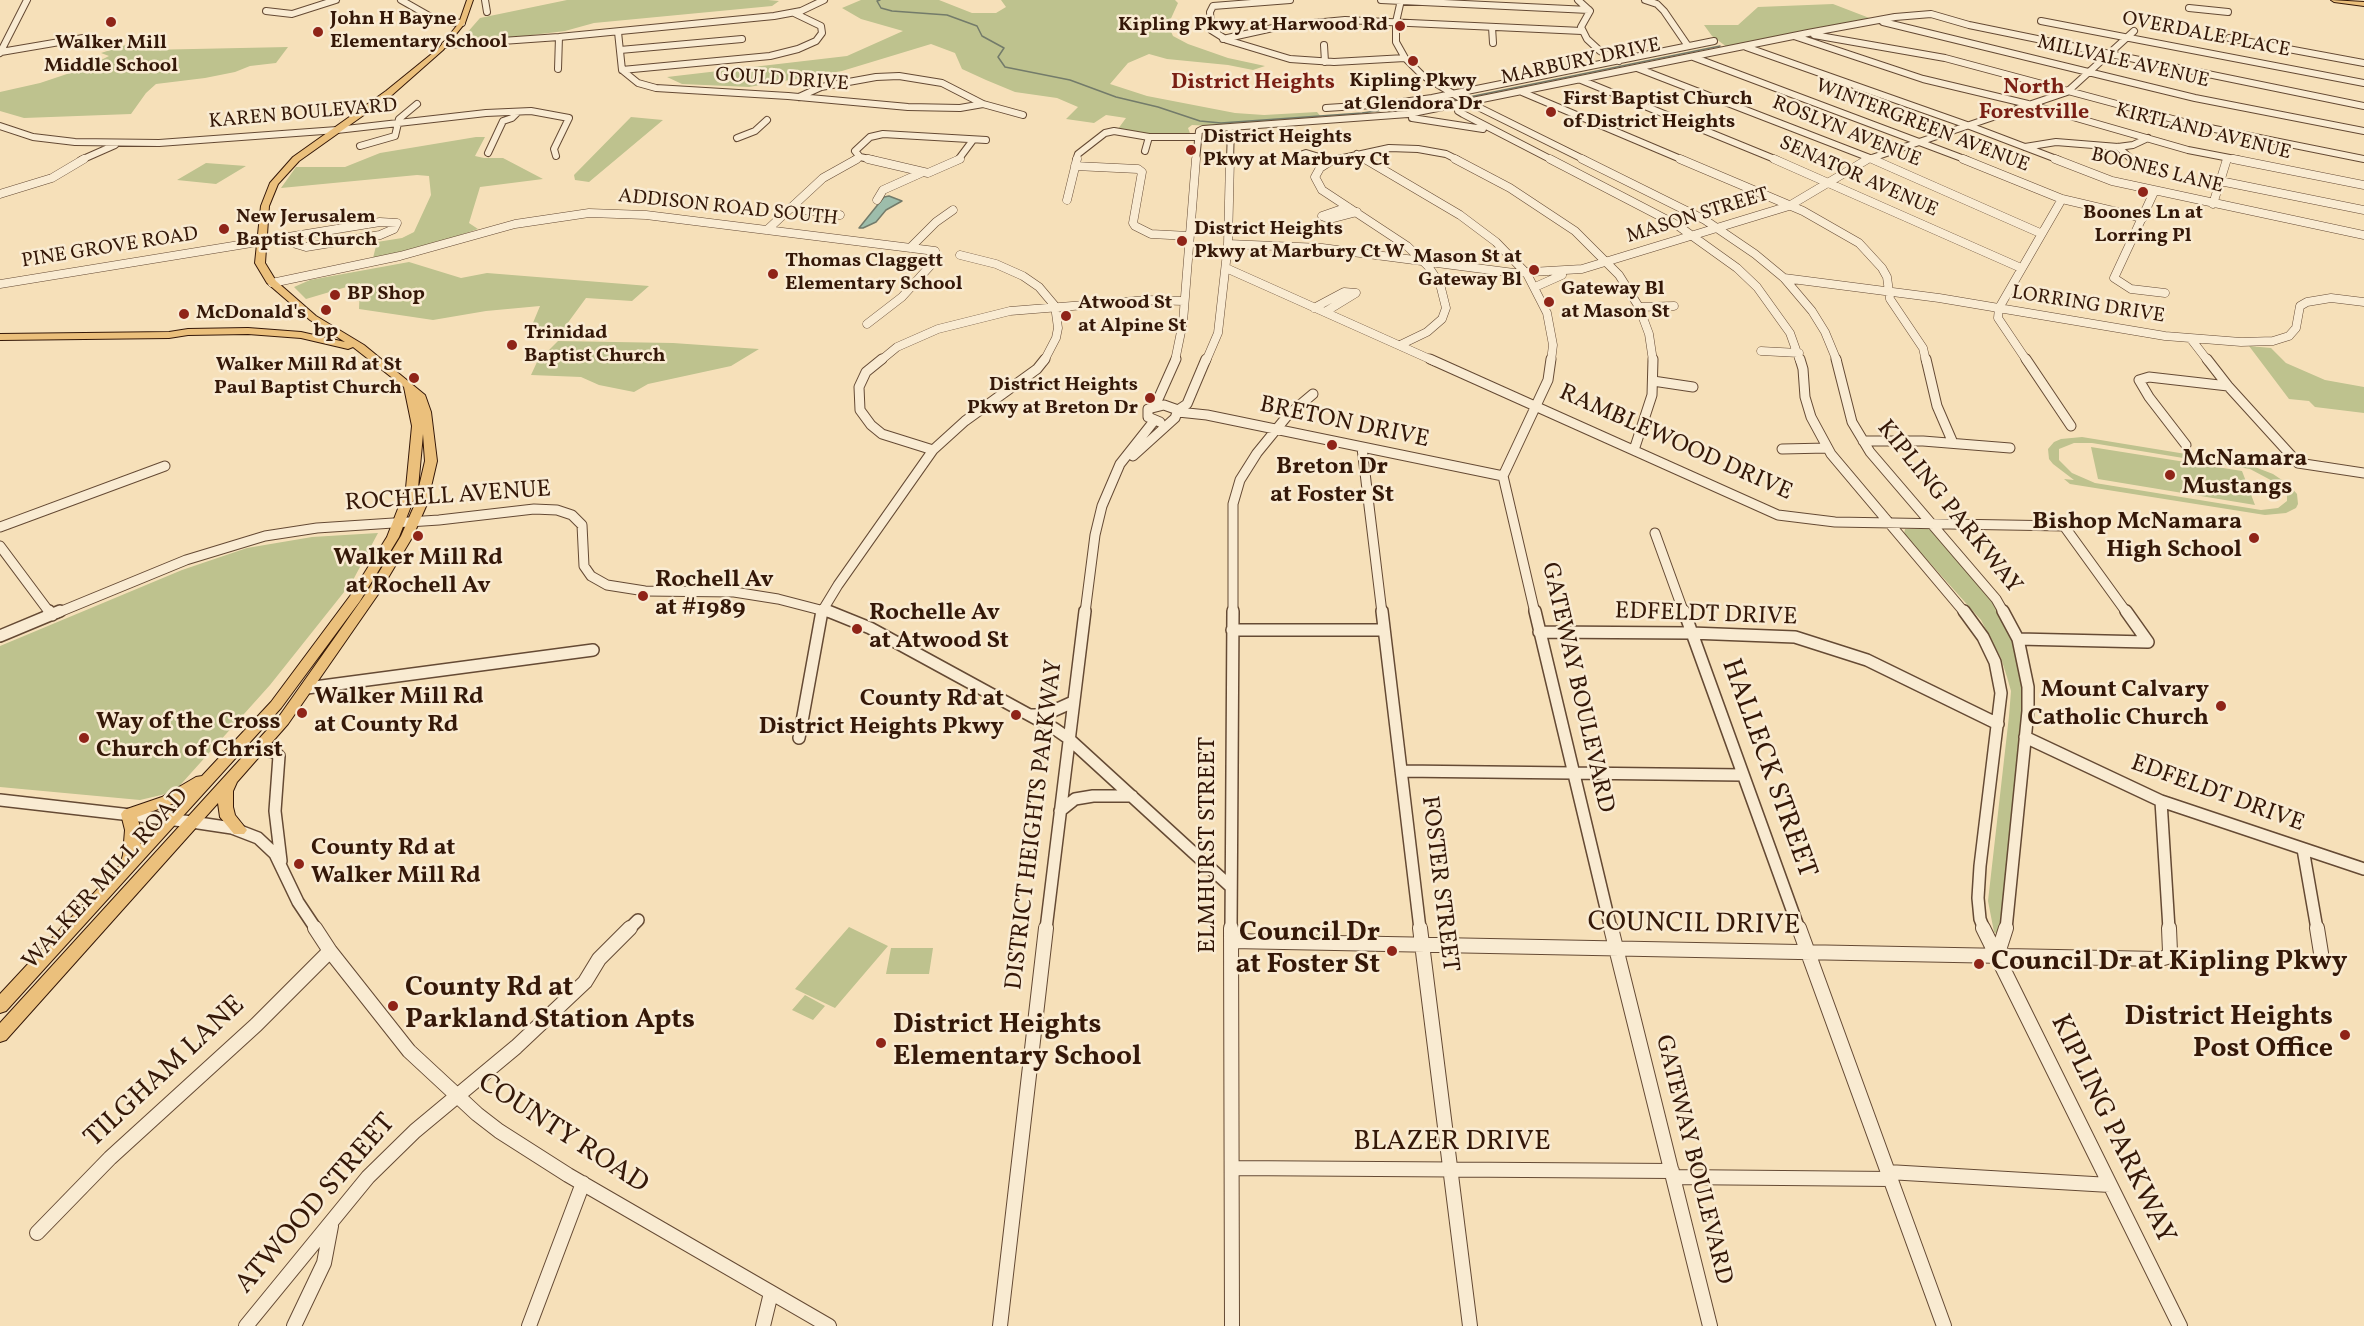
<!DOCTYPE html>
<style>
body{margin:0}
canvas{display:block;background:#f6e0b9}
</style>
<canvas width="2364" height="1326"></canvas>
<script>
const g = document.querySelector('canvas').getContext('2d');
g.lineJoin = 'round';
function fillPath(path, color) { g.fillStyle = color; g.fill(path, 'evenodd'); }
const toPath = rows => new Path2D(rows.map(r => 'M' + r).join(''));
function strokePath(path, color, width, dash) { g.strokeStyle = color; g.lineWidth = width; g.lineCap = dash ? 'butt' : 'round'; g.setLineDash(dash || []); g.stroke(path); }
function label(font, color, halo, rows, align = 'center') {
  g.font = font + ' Vollkorn,serif'; g.lineWidth = 5; g.setLineDash([]); g.textBaseline = 'middle'; g.strokeStyle = halo; g.fillStyle = color; for (const [text, x, y, turn = 0] of rows) {
    g.save(); g.translate(x, y); g.rotate((+turn || 0) * Math.PI / 180); g.textAlign = isNaN(turn) ? turn : align; if (halo) g.strokeText(text, 0, 0); g.fillText(text, 0, 0); g.restore();
  }
}
const green = toPath([
 [567,0,768,0,779,1,772,6,594,23,565,31,475,42,466,34,480,18],
 [861,0,939,0,972,13,996,13,1006,7,1001,0,1175,0,1178,3,1168,25,1173,36,1188,44,1228,58,1265,66,1253,70,1228,65,1167,59,1149,54,1128,63,1110,84,1147,96,1235,113,1264,115,1317,112,1323,119,1211,126,1192,125,1188,128,1191,136,1156,135,1118,129,1126,118,1106,115,1094,123,1066,119,1078,107,1057,98,1015,92,986,80,962,69,955,53,931,44,842,71,749,87,682,84,667,77,847,56,903,31,861,19,842,8],
 [1833,4,1872,19,1727,47,1712,36,1704,25,1738,25,1758,7],
 [135,42,155,43,146,50,288,47,276,63,250,66,235,72,205,78,156,84,146,93,131,114,24,118,0,111,0,92,40,83,85,68,109,56,101,53],
 [631,117,663,120,589,182,575,180,574,175],
 [476,137,485,137,475,156,484,158,503,158,543,179,480,187,469,223,478,229,434,244,373,258,377,242,402,238,414,232,431,195,429,176,417,175,281,188,296,167,345,167,380,153],
 [206,163,246,166,216,184,177,180],
 [409,262,461,278,487,273,649,286,632,301,586,298,564,328,530,330,540,306,486,311,433,320,359,309,360,283,306,299,294,287,310,280],
 [558,341,673,343,759,349,731,366,648,384,634,392,599,385,581,377,531,375,537,362],
 [2249,346,2271,348,2286,363,2325,380,2364,387,2364,413,2315,407,2309,401,2289,399],
 [2082,437,2247,464,2273,474,2288,484,2297,494,2298,504,2296,508,2286,513,2265,515,2070,484,2064,479,2074,480,2053,464,2049,459,2048,449,2054,442,2061,439],
 [2074,443,2092,443,2250,469,2280,485,2287,493,2287,501,2278,508,2261,510,2095,483,2072,473,2059,460,2059,449],
 [2091,447,2242,471,2255,505,2098,479],
 [1905,529,1928,529,1934,531,1957,555,2000,611,2012,634,2022,662,2024,718,2003,932,1999,935,1994,932,1988,901,2009,716,2011,691,2007,677,2001,658,1981,620,1904,534],
 [378,533,352,582,270,685,174,792,140,800,0,787,0,646,182,570,247,548,312,537],
 [849,927,888,946,835,1008,795,989],
 [891,948,933,948,929,974,886,974],
 [805,995,825,1006,813,1020,792,1010]
]);
const water = toPath([
 [889,196,902,201,886,210,876,222,863,228,859,228,884,197,889,196]
]);
const stream = toPath([
 [880,0,877,1,881,8,892,11,947,15,977,26,982,36,1004,48,998,57,1005,67,1070,80,1116,97,1158,107,1200,121,1221,123,1362,113,1455,100],
 [1469,97,1720,46]
]);
const minorFar4 = toPath([
 [401,0,438,21,462,23],
 [485,0,487,12],
 [1290,0,1213,6,1210,12,1211,30,1227,40,1290,59,1334,62,1405,58],
 [1381,0,1589,10],
 [1401,0,1396,22,1396,42,1405,58,1422,75,1460,98,1585,160],
 [1578,0,1590,11,1581,27,1587,39,1600,51,1619,61],
 [1645,0,1657,4,1664,11,1688,46],
 [2189,8,2228,12],
 [266,11,292,14,336,0],
 [2041,21,2364,83],
 [1883,22,2195,98,2364,131],
 [1492,27,1493,43],
 [618,32,622,70,638,83,656,88,788,96,908,107,960,108,983,104],
 [1814,35,1945,58,2195,125,2364,159],
 [1794,36,1923,79,2028,104,2188,150,2240,160],
 [2229,38,2364,63],
 [1223,39,1282,26,1345,20,1582,31],
 [445,45,559,37,774,16,801,11,824,0],
 [1324,45,1325,62],
 [1746,47,1967,125,2059,160],
 [620,50,742,39],
 [1,52,83,38],
 [0,53,27,0],
 [1693,57,1967,160],
 [1637,68,1875,160],
 [558,69,559,37],
 [622,70,770,56,798,49,816,41,822,33,821,26,794,13],
 [1581,80,1777,160],
 [1522,92,1683,160],
 [799,97,821,87,876,77,899,76,942,83,983,104,1023,115],
 [1458,105,1458,111,1463,114,1552,160],
 [1326,108,1388,104,1432,98,1714,41],
 [1412,118,1483,129],
 [0,126,33,137,75,142,159,143,337,130,486,113,531,111,569,118,554,149,556,156],
 [737,138,755,131,767,120],
 [360,146,395,136,399,119,417,104],
 [2025,147,2056,142,2118,147,2133,145,2148,138],
 [2118,147,2129,157],
 [1145,151,1149,137],
 [488,153,503,121,512,118,518,112],
 [1357,154,1368,160],
 [81,160,115,145],
 [854,160,860,157],
 [874,160,860,157,855,151,870,137,883,134,986,140],
 [958,160,973,140],
 [1076,160,1078,154,1105,133,1114,131,1149,137,1198,137],
 [1196,160,1199,131,1203,129,1408,114,1808,33,1895,17,1931,14,1969,25,2364,106],
 [1230,160,1231,128],
 [1313,160,1300,155,1306,153,1329,160],
 [1334,160,1389,148,1418,149,1446,154,1458,160],
 [1866,160,2067,92,2134,31]
]);
const minorFar3 = toPath([
 [868,159,928,173,960,159],
 [1309,159,1324,165],
 [1324,159,1331,161],
 [1340,159,1331,161,1320,168,1315,177,1322,190,1407,246,1428,266,1440,284,1446,308,1442,319,1427,332,1400,345],
 [1365,159,1460,215,1496,242,1527,274,1547,313,1553,345,1551,361],
 [1455,159,1510,188,1575,231,1619,275,1639,307,1649,334,1653,361],
 [1550,159,1677,225,1737,268,1757,287,1790,333,1800,361],
 [1582,159,1705,220,1755,254,1784,278,1812,311,1825,332,1837,361],
 [1680,159,1803,211,1859,243,1882,268,1887,277,1890,299,1923,348,1926,361],
 [1774,159,2021,268],
 [1872,159,2040,233],
 [1963,159,2062,199,2143,218],
 [2055,159,2112,181,2364,235],
 [2233,159,2364,185],
 [1075,166,1138,169,1142,172,1133,223,1135,226,1151,234,1189,236],
 [2220,181,2364,210],
 [2154,192,2114,278,2131,289,2165,293],
 [0,194,52,178,84,159],
 [877,200,883,190,921,173],
 [1067,200,1077,159],
 [2213,204,2227,159],
 [1348,207,1322,216,1330,219,1357,212],
 [790,208,840,215],
 [767,230,823,178,857,159],
 [1228,244,1322,248,1514,273,1582,269,1789,206,1868,159],
 [910,248,936,222,953,210],
 [960,255,996,264,1023,276,1039,287,1055,306,1058,328,1056,338,1044,361],
 [1226,268,1434,361],
 [1784,278,1939,298,2165,336,2241,342,2273,341,2289,336,2296,328,2300,306,2307,302,2331,298,2364,302],
 [272,283,400,256,515,224,589,213,646,215,935,251,930,266,902,297,867,324],
 [0,284,380,222,397,223,394,229,380,235,306,247,296,244],
 [1535,287,1562,275],
 [1639,307,1674,306],
 [1314,308,1344,292,1356,293,1325,312],
 [2191,339,2208,361],
 [1761,351,1799,353],
 [880,361,897,347,938,329,1010,311,1147,300,1184,301],
 [1175,361,1183,322,1196,159],
 [1206,361,1218,333,1228,244,1230,159],
 [2027,361,1998,318,1999,308,2062,199]
]);
const minorFar2 = toPath([
 [882,359,866,372,859,387,860,410,871,425,882,434,933,450],
 [1430,359,1778,515,1835,522,2064,526,2127,613],
 [1800,359,1803,369,1805,397,1811,417,1831,454,1965,613],
 [1836,359,1852,422,1870,452,1996,599,2004,613],
 [1926,359,1937,406,1953,443],
 [2026,359,2071,426],
 [2207,359,2228,386,2298,463,2364,473],
 [1653,381,1693,387],
 [1155,406,1176,359],
 [1178,410,1187,404,1206,359],
 [1178,412,1207,415,1503,476],
 [1160,422,1148,417,1148,409,1164,405,1178,410],
 [1863,441,1923,441,2010,448],
 [2186,445,2149,397,2139,380,2149,377,2228,386],
 [1362,448,1382,613],
 [1782,449,1827,448],
 [1634,450,1652,395,1653,359],
 [1133,456,1175,418,1178,410],
 [0,527,165,466],
 [1655,533,1684,613],
 [0,546,50,613],
 [57,613,186,560,265,536,317,528,439,520,534,509,557,510,572,515,582,525,584,566,591,576,607,585,645,591,734,592,778,599,832,613],
 [821,613,838,585,933,450,965,421,1037,369,1045,359],
 [1085,613,1095,535,1102,506,1120,464,1154,421],
 [1233,613,1233,504,1240,480,1257,453,1288,415,1313,394],
 [1535,613,1503,476,1548,380,1551,359]
]);
const minorFar1 = toPath([
 [49,611,52,615],
 [828,611,870,628,1055,729,1068,738,1231,887],
 [1382,611,1420,929],
 [1535,611,1611,929],
 [1684,611,1799,929],
 [1964,611,1983,637,1995,662,2001,693,1980,866,1978,898,1980,919,1984,929],
 [2003,611,2018,639,2028,687,2028,711,2006,929],
 [2126,611,2148,642],
 [1232,630,1384,630],
 [1539,632,1691,633,1795,637,1867,660,1998,724],
 [0,636,60,611],
 [2018,639,2148,642],
 [307,688,593,650],
 [1031,715,1044,715,1073,702],
 [2025,737,2161,801,2364,869],
 [799,738,822,611],
 [257,749,274,752,279,756,275,811,281,861],
 [1401,771,1743,775],
 [0,800,192,822,232,828,258,838,275,854,298,902,316,929],
 [2161,801,2169,929],
 [1060,811,1075,799,1093,796,1132,796],
 [2303,849,2317,929],
 [629,929,638,920],
 [1046,929,1085,611],
 [1231,929,1233,611]
]);
const minor = toPath([
 [315,928,330,951,409,1051,477,1114,499,1131,568,1175,829,1326],
 [1231,928,1232,1326],
 [1420,928,1470,1326],
 [1611,928,1710,1326],
 [1799,928,1944,1326],
 [1983,928,2180,1326],
 [2317,928,2321,953],
 [1232,941,2160,959,2167,957,2170,952,2169,928],
 [1997,956,2006,928],
 [1232,1168,1672,1171],
 [1888,1172,2110,1185],
 [1674,1177,1891,1179],
 [37,1233,110,1158,256,1025,330,951],
 [246,1326,368,1177,415,1131,516,1047,585,982,599,959,630,928],
 [294,1326,324,1263,331,1226],
 [529,1326,583,1183],
 [763,1326,771,1293],
 [1000,1326,1046,928]
]);
const major = toPath([
 [467,0,473,0,465,23,443,50,392,95,299,161,278,184,269,206,265,263,276,281,316,316,364,345,425,395,431,412,437,461,427,504,413,536,379,593,288,724,237,782,233,791,233,807,235,815,247,830,244,834,234,834,220,817,218,803,6,1040,0,1042,0,1023,278,718,367,592,401,536,415,504,425,461,423,434,418,488,399,537,360,601,281,708,6,1011,0,1013,0,994,120,865,123,855,125,830,121,814,124,810,162,797,196,777,202,776,271,702,350,596,387,537,406,488,412,426,404,387,353,347,348,349,301,338,248,334,188,335,169,338,0,340,0,334,169,332,188,329,248,328,301,332,345,342,310,320,267,283,255,263,261,206,270,183,293,157,386,91,439,48,459,23,467,0],
 [180,801,140,844,141,830,137,817,180,801],
 [2331,0,2364,2,2364,6,2334,2,2331,0]
]);
const markers = [
 [111,22,6,"#8f2418"],
 [1400,26,6,"#8f2418"],
 [318,32,6,"#8f2418"],
 [1413,61,6,"#8f2418"],
 [1551,112,6,"#8f2418"],
 [1191,150,6,"#8f2418"],
 [2143,192,6,"#8f2418"],
 [224,229,6,"#8f2418"],
 [1182,241,6,"#8f2418"],
 [1534,270,6,"#8f2418"],
 [773,274,6,"#8f2418"],
 [335,295,6,"#8f2418"],
 [1549,302,6,"#8f2418"],
 [326,310,6,"#8f2418"],
 [184,314,6,"#8f2418"],
 [1066,316,6,"#8f2418"],
 [512,345,6,"#8f2418"],
 [414,378,6,"#8f2418"],
 [1150,398,6,"#8f2418"],
 [1332,445,6,"#8f2418"],
 [2170,475,6,"#8f2418"],
 [418,536,6,"#8f2418"],
 [2254,538,6,"#8f2418"],
 [643,596,6,"#8f2418"],
 [857,629,6,"#8f2418"],
 [2221,706,6,"#8f2418"],
 [302,713,6,"#8f2418"],
 [1016,715,6,"#8f2418"],
 [84,738,6,"#8f2418"],
 [299,864,6,"#8f2418"],
 [1392,951,6,"#8f2418"],
 [1979,964,6,"#8f2418"],
 [393,1006,6,"#8f2418"],
 [2345,1035,6,"#8f2418"],
 [881,1043,6,"#8f2418"]
];
const farPoinames = [
 ["John H Bayne",330,20],
 ["Elementary School",330,43],
 ["Kipling Pkwy at Harwood Rd",1388,26,"right"],
 ["Walker Mill",111,44,"center"],
 ["Middle School",111,67,"center"],
 ["Kipling Pkwy",1413,82,"center"],
 ["at Glendora Dr",1413,105,"center"],
 ["First Baptist Church",1563,100],
 ["of District Heights",1563,123],
 ["District Heights",1203,138],
 ["Pkwy at Marbury Ct",1203,161],
 ["Boones Ln at",2143,214,"center"],
 ["Lorring Pl",2143,237,"center"],
 ["New Jerusalem",236,218],
 ["Baptist Church",236,241],
 ["District Heights",1194,230],
 ["Pkwy at Marbury Ct W",1194,253],
 ["Mason St at",1522,258,"right"],
 ["Gateway Bl",1522,281,"right"],
 ["Thomas Claggett",785,262],
 ["Elementary School",785,285],
 ["Gateway Bl",1561,290],
 ["at Mason St",1561,313],
 ["BP Shop",347,295],
 ["Atwood St",1078,304],
 ["at Alpine St",1078,327],
 ["McDonald's",196,314],
 ["bp",326,332,"center"],
 ["Trinidad",524,334],
 ["Baptist Church",524,357],
 ["Walker Mill Rd at St",402,366,"right"],
 ["Paul Baptist Church",402,389,"right"],
 ["District Heights",1138,386,"right"],
 ["Pkwy at Breton Dr",1138,409,"right"]
];
const farStreetnames = [
 ["OVERDALE PLACE",2206,36,11],
 ["MARBURY DRIVE",1581,63,-12],
 ["MILLVALE AVENUE",2123,63,13],
 ["GOULD DRIVE",782,81,4],
 ["KAREN BOULEVARD",303,115,-5],
 ["WINTERGREEN AVENUE",1922,127,21],
 ["ROSLYN AVENUE",1846,133,22],
 ["KIRTLAND AVENUE",2203,133,14],
 ["BOONES LANE",2157,172,14],
 ["SENATOR AVENUE",1858,178,24],
 ["ADDISON ROAD SOUTH",728,209,6],
 ["MASON STREET",1698,217,-17],
 ["PINE GROVE ROAD",110,249,-9],
 ["LORRING DRIVE",2088,306,9]
];
const farQuarternames = [
 ["District Heights",1253,84]
];
const farNeighbourhoodnames = [
 ["North",2034,89],
 ["Forestville",2034,114]
];
const streetNames = [
 ["BRETON DRIVE",1344,424,12],
 ["RAMBLEWOOD DRIVE",1675,444,24],
 ["ROCHELL AVENUE",448,498,-4],
 ["KIPLING PARKWAY",1948,508,51],
 ["EDFELDT DRIVE",1706,616,2],
 ["GATEWAY BOULEVARD",1576,688,77],
 ["EDFELDT DRIVE",2217,795,20],
 ["DISTRICT HEIGHTS PARKWAY",1036,825,-83],
 ["ELMHURST STREET",1210,845,-90],
 ["WALKER MILL ROAD",107,880,-48],
 ["FOSTER STREET",1438,884,83],
 ["GATEWAY BOULEVARD",1692,1160,76]
];
const poiNames = [
 ["McNamara",2182,461],
 ["Mustangs",2182,489],
 ["Breton Dr",1332,469,"center"],
 ["at Foster St",1332,497,"center"],
 ["Bishop McNamara",2242,524,"right"],
 ["High School",2242,552,"right"],
 ["Walker Mill Rd",418,560,"center"],
 ["at Rochell Av",418,588,"center"],
 ["Rochell Av",655,582],
 ["at #1989",655,610],
 ["Rochelle Av",869,615],
 ["at Atwood St",869,643],
 ["Mount Calvary",2209,692,"right"],
 ["Catholic Church",2209,720,"right"],
 ["Walker Mill Rd",314,699],
 ["at County Rd",314,727],
 ["County Rd at",1004,701,"right"],
 ["District Heights Pkwy",1004,729,"right"],
 ["Way of the Cross",96,724],
 ["Church of Christ",96,752],
 ["County Rd at",311,850],
 ["Walker Mill Rd",311,878]
];
const nearStreetnames = [
 ["HALLECK STREET",1767,769,70],
 ["COUNCIL DRIVE",1694,926,1],
 ["TILGHAM LANE",166,1073,-43],
 ["KIPLING PARKWAY",2111,1130,64],
 ["COUNTY ROAD",562,1135,33],
 ["BLAZER DRIVE",1452,1144],
 ["ATWOOD STREET",317,1205,-49]
];
const nearPoinames = [
 ["Council Dr",1380,935,"right"],
 ["at Foster St",1380,967,"right"],
 ["Council Dr at Kipling Pkwy",1991,964],
 ["County Rd at",405,990],
 ["Parkland Station Apts",405,1022],
 ["District Heights",2333,1019,"right"],
 ["Post Office",2333,1051,"right"],
 ["District Heights",893,1027],
 ["Elementary School",893,1059]
];
fillPath(green, '#bec28e');
fillPath(water, '#9dbdab');
strokePath(water, '#737b6a', 1.5);
strokePath(stream, '#737b6a', 1.5);
strokePath(minorFar4, '#654a34', 8);
strokePath(minorFar3, '#654a34', 9);
strokePath(minorFar2, '#654a34', 11);
strokePath(minorFar1, '#654a34', 14);
strokePath(minor, '#654a34', 16);
strokePath(major, '#351808', 2);
strokePath(minorFar4, '#f9ebd2', 6);
strokePath(minorFar3, '#f9ebd2', 8);
strokePath(minorFar2, '#f9ebd2', 9);
strokePath(minorFar1, '#f9ebd2', 11);
strokePath(minor, '#f9ebd2', 14);
fillPath(major, '#ebc07c');
for (const [x, y, r, color] of markers) { const dot = new Path2D(); dot.arc(x, y, r, 0, 2 * Math.PI); g.fillStyle = color; g.fill(dot); strokePath(dot, '#f9ebd2', 2); }
label('bold 20px', '#351808', '#f9ebd2', farPoinames, 'left');
label('20px', '#351808', '#f9ebd2', farStreetnames);
label('bold 22px', '#7a1f14', '#f9ebd2', farQuarternames);
label('bold 22px', '#7a1f14', '#f9ebd2', farNeighbourhoodnames);
label('24px', '#351808', '#f9ebd2', streetNames);
label('bold 24px', '#351808', '#f9ebd2', poiNames, 'left');
label('28px', '#351808', '#f9ebd2', nearStreetnames);
label('bold 28px', '#351808', '#f9ebd2', nearPoinames, 'left');
</script>
